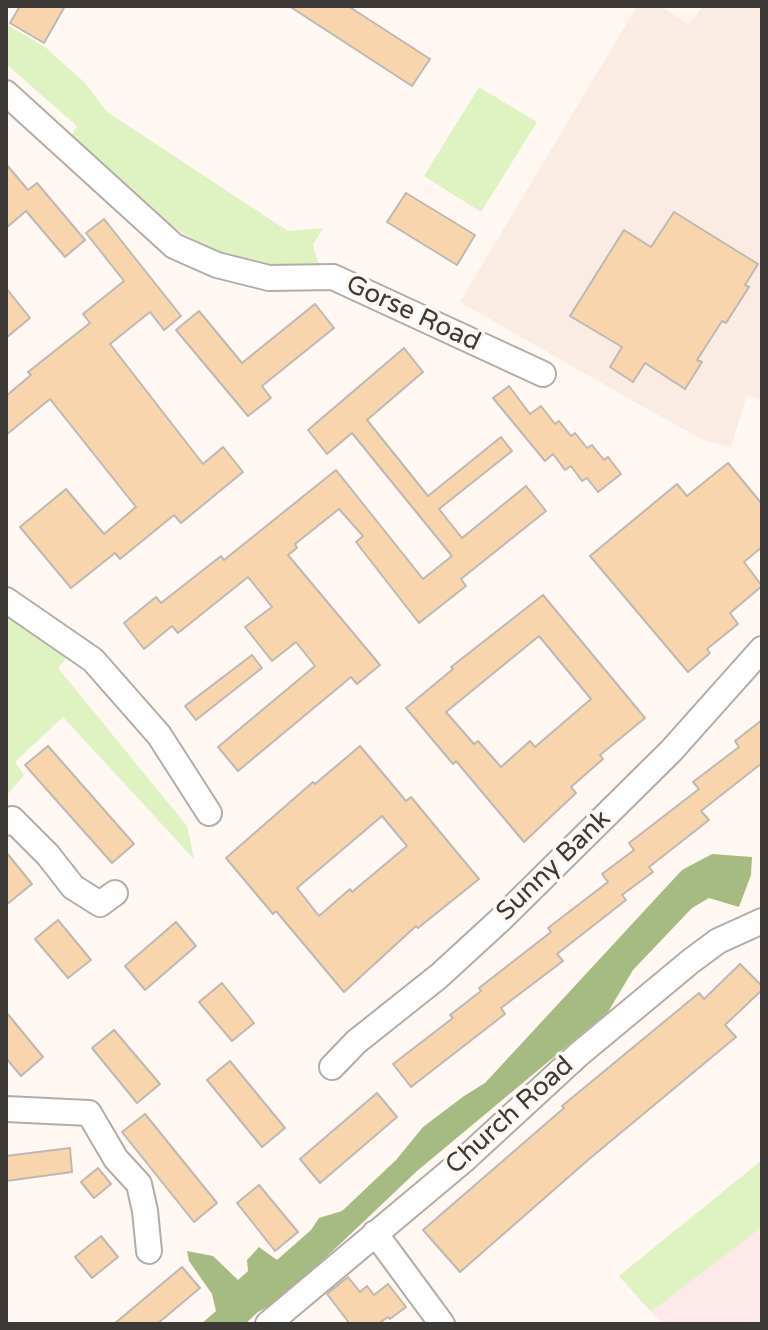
<!DOCTYPE html>
<style>
body{margin:0}
#map{position:relative;width:768px;height:1330px;overflow:hidden;background:#fef7f2;font-family:"Varela Round",sans-serif}
canvas{display:block}
.frame{position:absolute;inset:0;border:8px solid #3c3937;pointer-events:none}
</style>
<div id="map">
<canvas width="768" height="1330"></canvas>
<div class="frame"></div>
</div>
<script>
const g = document.querySelector('canvas').getContext('2d');
g.lineJoin = 'round';
function fillPath(path, color) { g.fillStyle = color; g.fill(path, 'evenodd'); }
const toPath = rows => new Path2D(rows.map(r => 'M' + r).join(''));
function strokePath(path, color, width, dash) { g.strokeStyle = color; g.lineWidth = width; g.lineCap = dash ? 'butt' : 'round'; g.setLineDash(dash || []); g.stroke(path); }
function label(font, color, halo, rows, align = 'center') {
  g.font = font + ' "Varela Round",sans-serif'; g.lineWidth = 7; g.setLineDash([]); g.textBaseline = 'middle'; g.strokeStyle = halo; g.fillStyle = color; for (const [text, x, y, turn = 0] of rows) {
    g.save(); g.translate(x, y); g.rotate((+turn || 0) * Math.PI / 180); g.textAlign = isNaN(turn) ? turn : align; if (halo) g.strokeText(text, 0, 0); g.fillText(text, 0, 0); g.restore();
  }
}
const built = toPath([
 [637,6,661,6,689,25,703,6,762,6,762,400,747,395,731,447,706,441,656,414,460,302]
]);
const industrial = toPath([
 [762,1227,762,1324,663,1324,651,1312]
]);
const green = toPath([
 [6,24,45,47,85,83,107,112,288,231,323,228,313,245,320,269,272,267,241,263,202,245,172,226,70,138,77,126,6,64],
 [479,87,537,122,481,212,424,176],
 [6,615,68,656,58,668,187,826,194,859,63,717,15,762,24,775,6,796],
 [762,1160,762,1227,651,1312,619,1276]
]);
const forest = toPath([
 [712,854,752,857,751,875,739,907,709,898,692,908,633,970,608,1012,417,1171,282,1299,258,1312,245,1324,201,1324,216,1311,212,1294,189,1261,187,1251,213,1256,238,1280,248,1271,247,1260,259,1247,277,1260,311,1230,319,1218,342,1211,396,1160,423,1127,464,1096,485,1083,682,870]
]);
const building = toPath([
 [20,6,65,6,44,43,10,23,20,6],
 [289,6,348,6,430,59,412,86,289,6],
 [6,164,28,190,37,183,85,240,65,257,26,211,6,228,6,164],
 [406,193,475,235,457,265,387,222,406,193],
 [674,212,758,264,745,285,749,287,726,323,722,321,697,360,702,362,685,389,645,363,633,382,610,367,622,347,570,316,624,230,651,247,674,212],
 [104,219,181,316,164,330,150,312,110,344,203,464,223,447,243,472,181,523,174,515,120,559,115,553,71,588,20,527,66,489,104,534,136,507,50,399,6,435,6,396,31,375,28,372,90,323,83,314,124,281,86,233,104,219],
 [6,288,30,318,6,338,6,288],
 [315,304,334,328,262,386,271,398,248,416,176,330,199,311,242,363,315,304],
 [404,348,423,372,367,420,428,496,501,437,512,451,439,509,462,538,526,486,546,511,461,579,466,586,419,623,356,542,363,536,339,509,295,544,297,548,288,555,380,665,357,684,351,677,238,771,218,747,315,666,296,642,272,661,245,627,272,607,248,577,178,633,172,626,144,649,124,623,156,597,161,603,221,556,224,560,336,470,423,579,452,556,352,433,327,454,308,430,404,348],
 [509,386,530,414,541,406,555,424,559,421,571,436,575,433,587,448,592,445,604,460,608,457,621,474,598,492,587,478,582,481,571,466,565,470,553,454,545,461,493,398,509,386],
 [728,463,762,504,762,547,744,562,762,586,730,613,738,624,707,649,710,653,688,672,590,556,677,484,687,496,728,463],
 [543,595,645,718,600,755,603,759,571,787,576,793,524,842,456,761,453,764,406,708,453,669,451,667,543,595],
 [539,636,591,699,535,747,530,741,501,767,478,741,474,744,446,712,539,636],
 [252,655,262,668,196,720,185,706,252,655],
 [762,720,762,763,701,811,709,820,649,867,653,872,622,895,626,900,557,954,563,961,501,1008,505,1014,411,1087,393,1064,453,1018,450,1015,481,991,479,988,551,932,548,928,608,882,602,874,634,850,629,843,699,789,693,782,739,747,735,741,762,720],
 [48,746,134,844,112,863,25,765,48,746],
 [360,746,406,801,411,797,479,879,418,928,416,926,344,992,276,911,273,914,226,858,313,782,315,784,360,746],
 [382,816,407,846,352,892,350,889,319,916,297,888,382,816],
 [6,852,32,884,6,905,6,852],
 [58,920,91,960,68,978,35,939,58,920],
 [176,922,196,946,145,990,125,966,176,922],
 [740,964,762,986,762,990,725,1025,736,1037,588,1160,460,1272,423,1230,564,1108,562,1106,699,993,704,999,740,964],
 [222,983,254,1023,232,1041,199,1002,222,983],
 [6,1012,43,1057,21,1076,6,1058,6,1012],
 [114,1030,160,1084,137,1103,92,1048,114,1030],
 [230,1061,285,1128,262,1147,207,1080,230,1061],
 [377,1093,397,1117,320,1183,300,1159,377,1093],
 [145,1114,217,1203,194,1222,122,1132,145,1114],
 [70,1148,72,1172,6,1181,6,1156,70,1148],
 [98,1168,111,1184,94,1198,81,1182,98,1168],
 [259,1185,298,1232,275,1251,237,1203,259,1185],
 [101,1236,118,1257,92,1278,75,1257,101,1236],
 [182,1267,200,1288,157,1324,114,1324,182,1267],
 [348,1277,360,1292,367,1286,374,1295,388,1284,406,1307,390,1319,388,1317,378,1324,350,1324,327,1294,348,1277]
]);
const minor = toPath([
 [6,93,174,246,217,265,269,278,333,277,543,374],
 [6,600,93,660,159,735,209,813],
 [6,823,12,819,48,855,73,887,100,904,115,893],
 [332,1067,356,1042,439,976,500,920,671,751,762,649],
 [6,1109,89,1113,116,1159,139,1184,145,1211,149,1251],
 [375,1233,442,1324],
 [268,1324,465,1159,579,1054,691,961,718,941,762,921]
]);
const streetNames = [
 ["Gorse Road",413,314,25],
 ["Sunny Bank",554,866,-44],
 ["Church Road",510,1116,-42]
];
fillPath(built, '#faece2');
fillPath(industrial, '#fee9ea');
fillPath(green, '#dff2c1');
fillPath(forest, '#a6bb82');
fillPath(building, '#f9d5ae');
strokePath(building, '#beb8b2', 2);
strokePath(minor, '#b3aca7', 28);
strokePath(minor, '#fff', 24);
label('26px', '#3c3937', '#fef7f2', streetNames);
</script>
